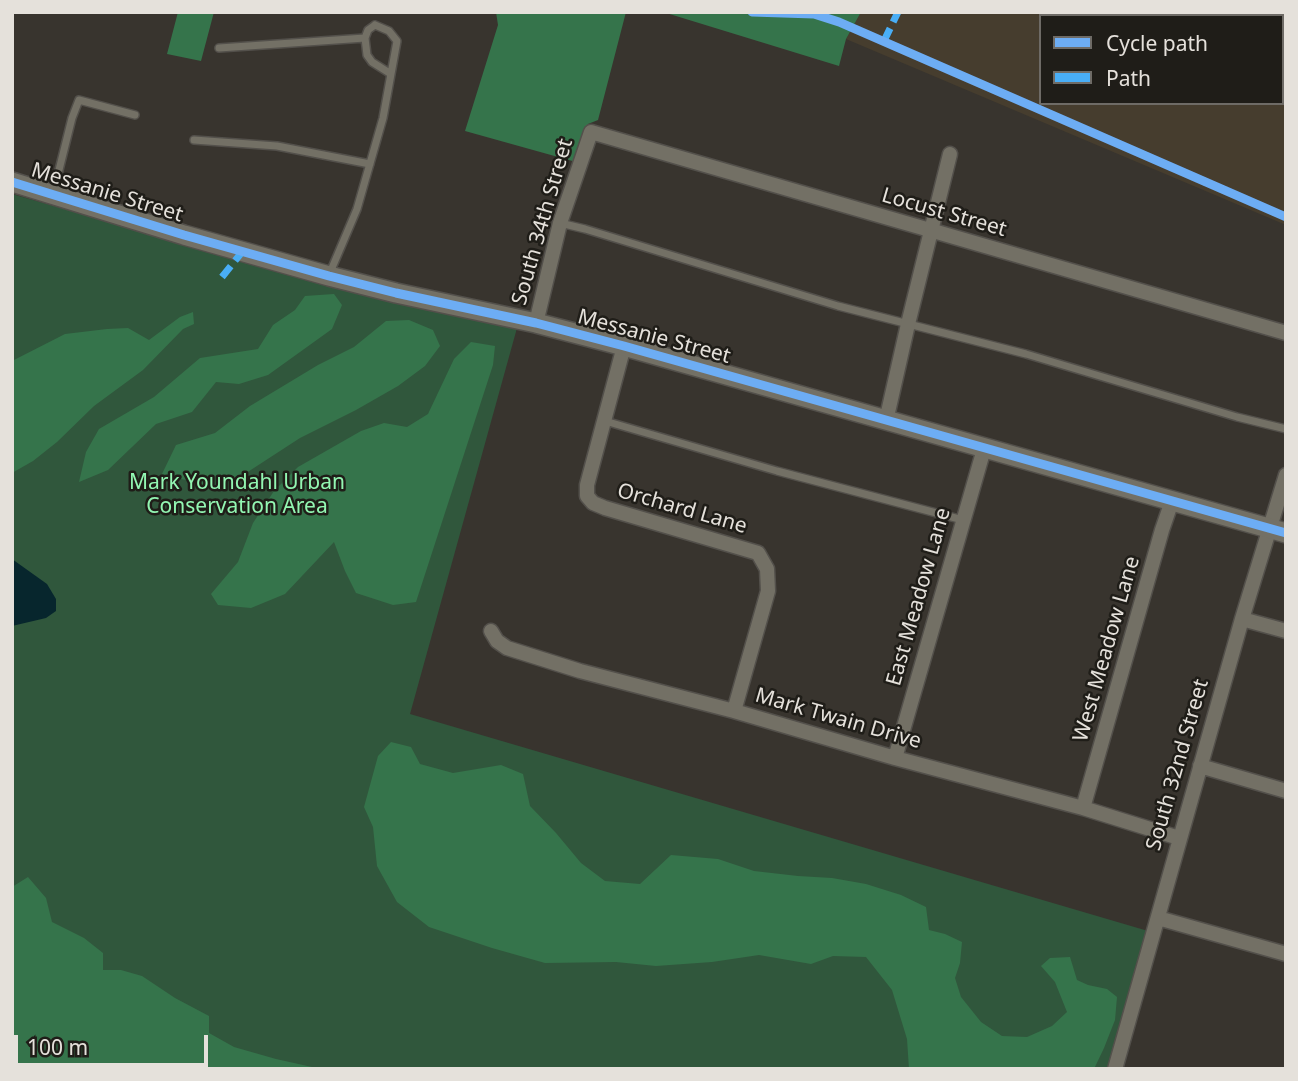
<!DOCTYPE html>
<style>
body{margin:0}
#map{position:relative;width:1298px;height:1081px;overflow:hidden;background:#38342e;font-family:"Noto Sans",sans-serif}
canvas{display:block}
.frame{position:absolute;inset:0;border:14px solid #e5e1db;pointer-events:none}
.legend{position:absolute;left:1039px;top:14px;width:245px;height:91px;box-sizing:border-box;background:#1f1d18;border:2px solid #6e6b66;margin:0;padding:9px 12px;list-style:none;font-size:21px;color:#e5e1db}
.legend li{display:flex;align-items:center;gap:14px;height:35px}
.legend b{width:35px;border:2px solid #6e6b66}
.scale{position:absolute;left:14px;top:1035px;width:194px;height:32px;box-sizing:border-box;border:4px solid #e5e1db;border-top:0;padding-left:9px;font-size:21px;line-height:24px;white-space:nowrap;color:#e5e1db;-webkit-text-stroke:5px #1f1d18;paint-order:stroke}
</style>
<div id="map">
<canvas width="1298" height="1081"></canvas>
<div class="frame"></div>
<ul class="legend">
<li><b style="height:9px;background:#6dadf4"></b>Cycle path</li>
<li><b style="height:9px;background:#49aef6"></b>Path</li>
</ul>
<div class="scale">100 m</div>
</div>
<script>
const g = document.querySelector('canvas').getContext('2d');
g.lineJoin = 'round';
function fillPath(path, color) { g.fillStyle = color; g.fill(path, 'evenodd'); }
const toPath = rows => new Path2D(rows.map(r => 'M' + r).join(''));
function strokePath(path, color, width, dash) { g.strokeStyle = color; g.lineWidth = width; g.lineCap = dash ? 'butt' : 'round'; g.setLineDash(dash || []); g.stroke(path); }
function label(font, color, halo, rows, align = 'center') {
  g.font = font + ' "Noto Sans",sans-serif'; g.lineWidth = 5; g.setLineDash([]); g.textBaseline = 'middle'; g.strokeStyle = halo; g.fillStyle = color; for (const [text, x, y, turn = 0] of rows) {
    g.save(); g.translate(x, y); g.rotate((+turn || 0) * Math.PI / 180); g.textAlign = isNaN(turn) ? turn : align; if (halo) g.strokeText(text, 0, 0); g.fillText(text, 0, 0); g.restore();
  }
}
const built = toPath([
 [861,12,1286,12,1286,225,846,39],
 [1041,16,1282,16,1282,103,1041,103]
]);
const green = toPath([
 [12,194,334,286,517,328,410,714,1148,931,1109,1069,12,1069]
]);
const forest = toPath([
 [178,12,214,12,201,61,167,54],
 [496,12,626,12,598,120,588,124,576,162,465,131,498,25],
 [663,12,861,12,846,39,839,66],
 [334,294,342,305,332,329,268,375,239,384,216,382,192,412,156,424,108,470,79,482,86,452,99,429,154,397,200,358,258,349,273,325,295,310,305,296],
 [193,312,194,324,183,329,143,370,94,406,57,442,33,461,12,473,12,361,65,334,107,329,128,328,149,340,180,317],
 [409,320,433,330,440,346,425,366,398,386,356,410,300,438,240,477,213,487,162,474,176,445,215,433,250,406,318,365,354,347,386,321],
 [471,342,495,346,493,365,416,602,393,605,356,593,345,571,334,542,285,594,251,608,218,605,211,594,238,562,253,523,274,491,298,467,361,431,384,423,407,427,428,414,454,359],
 [391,742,411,747,420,764,453,773,501,765,523,774,530,806,556,833,581,863,605,881,640,884,671,855,718,859,754,871,798,876,832,878,866,884,901,895,926,907,929,930,945,934,962,942,960,963,955,978,961,997,981,1022,1002,1036,1027,1037,1052,1026,1067,1012,1055,982,1041,966,1050,958,1070,957,1077,980,1088,985,1107,989,1117,997,1115,1020,1104,1048,1094,1069,909,1069,907,1039,892,990,866,957,833,956,811,964,759,955,712,962,656,966,616,962,545,963,492,948,429,927,397,902,377,866,373,827,364,807,378,756],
 [28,877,46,898,52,922,84,938,103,953,103,970,121,970,142,976,175,998,209,1016,209,1033,234,1047,276,1059,321,1069,12,1069,12,887]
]);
const water = toPath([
 [12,559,47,584,56,599,56,611,46,618,12,626]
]);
const service = toPath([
 [375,25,389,31,397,41,391,74,372,62,367,55,365,38,368,30,375,25],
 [219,48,365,38],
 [194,140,277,146,370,164],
 [53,194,72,118,79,100,135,115],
 [560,223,585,229,838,306,1026,354,1237,417,1286,429],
 [329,275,357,209,383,118,391,74],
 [605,421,777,471,963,520]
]);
const minor = toPath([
 [536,323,560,223,591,132,1286,333],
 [624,346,587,485,587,496,593,503,605,508,758,553,767,569,768,591,734,711],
 [886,421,908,324,950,154],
 [1242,619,1286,631],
 [491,631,497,641,507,648,580,671,734,711,895,758,1083,808,1179,838],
 [895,758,984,449],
 [1200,766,1286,791],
 [1083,808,1162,530,1172,501],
 [1158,918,1286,954],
 [1115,1069,1242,619,1286,475]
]);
const tertiary = toPath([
 [12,182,184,235,329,276,396,293,536,323,624,346,1286,533]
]);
const quiet = toPath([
 [884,41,898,12],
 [222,277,242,252]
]);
const cycleway = toPath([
 [752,12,814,14,839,22,1286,217],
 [12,182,184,235,329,276,396,293,536,323,624,346,1286,533]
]);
const streetNames = [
 ["Messanie Street",107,193,17],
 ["Locust Street",944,213,16],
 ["South 34th Street",543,222,-74],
 ["Messanie Street",654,337,15],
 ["Orchard Lane",682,509,16],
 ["East Meadow Lane",919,597,-74],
 ["West Meadow Lane",1107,649,-74],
 ["Mark Twain Drive",838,719,16],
 ["South 32nd Street",1178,765,-74]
];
const parkNames = [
 ["Mark Youndahl Urban",237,483],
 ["Conservation Area",237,507]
];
fillPath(built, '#463d2e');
fillPath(green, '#30573c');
fillPath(forest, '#35744b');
fillPath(water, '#07262d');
strokePath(service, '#53504b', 10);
strokePath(minor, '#53504b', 17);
strokePath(tertiary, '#53504b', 22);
strokePath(service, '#737065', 7);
strokePath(minor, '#737065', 14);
strokePath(tertiary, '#737065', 19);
strokePath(quiet, '#49aef6', 7, [14, 7]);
strokePath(cycleway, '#6dadf4', 9);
label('21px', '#e5e1db', '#1f1d18', streetNames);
label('21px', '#93f6b2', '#1f1d18', parkNames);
</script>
